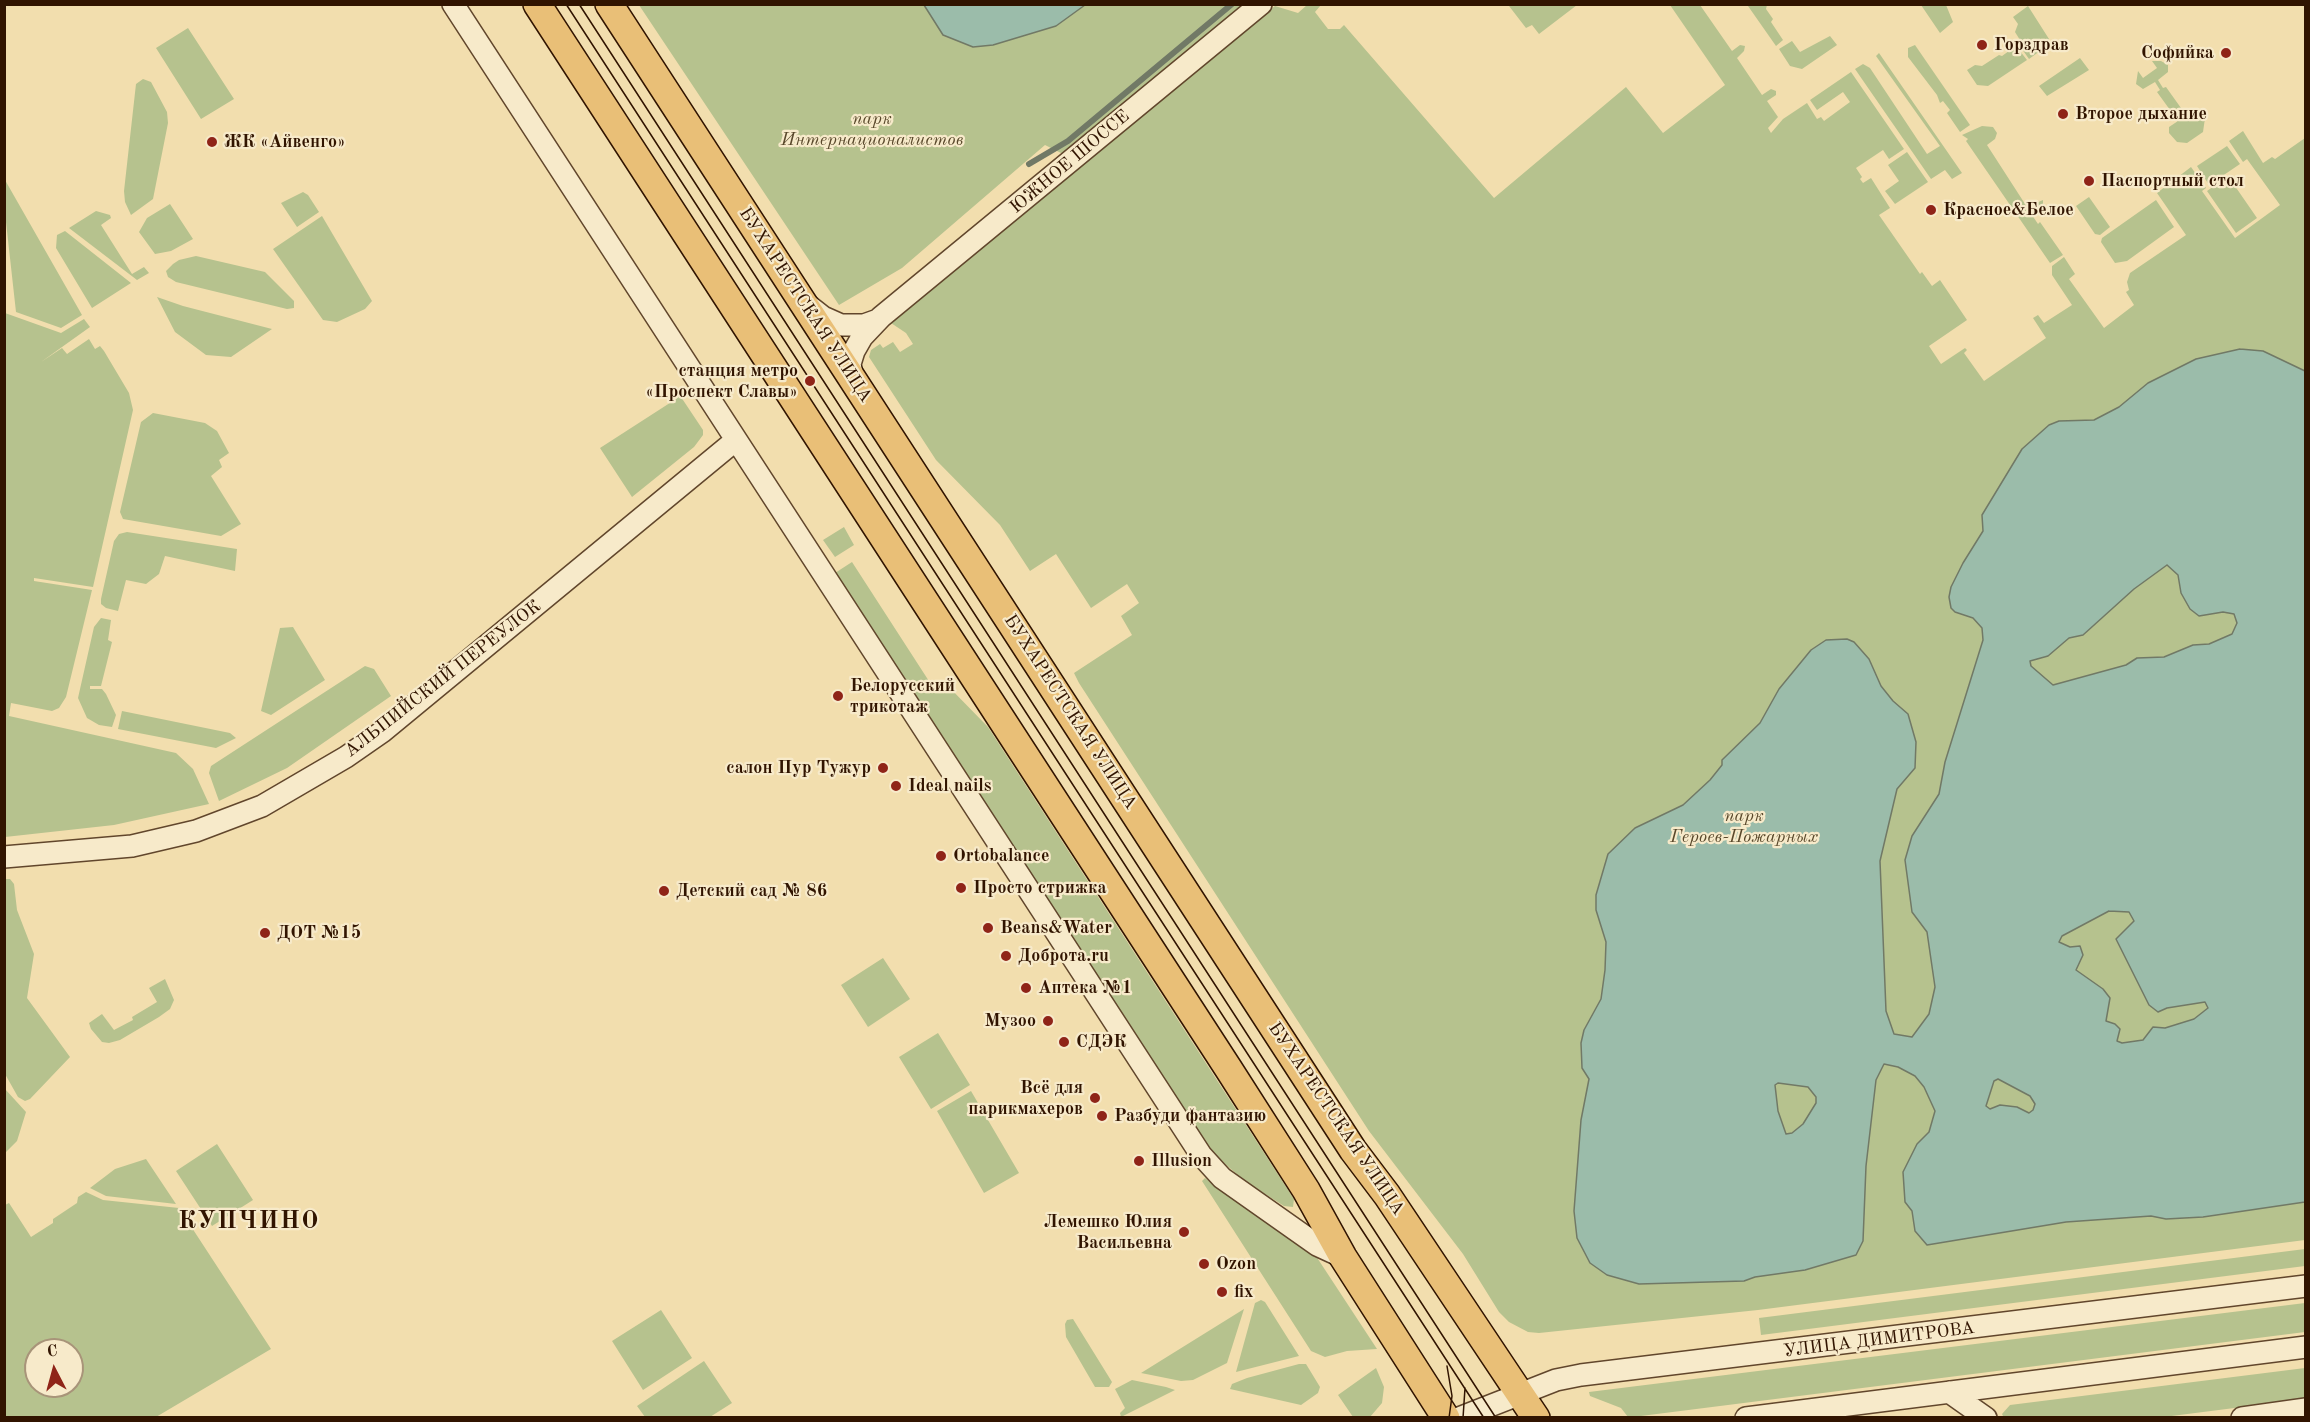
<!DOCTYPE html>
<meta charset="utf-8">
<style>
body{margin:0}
#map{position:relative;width:2310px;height:1422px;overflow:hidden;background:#f2deae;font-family:"Old Standard TT",serif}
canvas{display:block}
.frame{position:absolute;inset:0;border:6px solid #311400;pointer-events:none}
.north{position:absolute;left:24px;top:1338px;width:60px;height:60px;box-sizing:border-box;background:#f7eaca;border:2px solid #a89479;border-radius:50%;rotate:354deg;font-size:16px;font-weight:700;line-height:24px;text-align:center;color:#311400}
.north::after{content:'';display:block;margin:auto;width:21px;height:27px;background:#8f2418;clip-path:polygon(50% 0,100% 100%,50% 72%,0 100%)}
</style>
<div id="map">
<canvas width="2310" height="1422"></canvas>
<div class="frame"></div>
<div class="north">С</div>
</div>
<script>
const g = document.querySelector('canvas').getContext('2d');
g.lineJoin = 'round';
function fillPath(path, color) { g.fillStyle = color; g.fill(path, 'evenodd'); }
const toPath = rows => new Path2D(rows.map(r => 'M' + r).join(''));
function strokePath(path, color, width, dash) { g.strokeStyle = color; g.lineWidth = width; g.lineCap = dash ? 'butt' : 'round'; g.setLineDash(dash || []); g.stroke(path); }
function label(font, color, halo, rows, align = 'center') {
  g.font = font + ' "Old Standard TT",serif'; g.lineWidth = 4.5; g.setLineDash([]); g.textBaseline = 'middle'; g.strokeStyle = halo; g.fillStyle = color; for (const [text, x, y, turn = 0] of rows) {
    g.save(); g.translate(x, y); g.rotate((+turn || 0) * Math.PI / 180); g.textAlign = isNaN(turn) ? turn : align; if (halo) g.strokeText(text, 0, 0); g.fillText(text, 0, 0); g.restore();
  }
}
const green = toPath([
 [1512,4,1576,4,1577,5,1539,34,1532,25,1526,28,1509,6],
 [1751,4,1767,5,1766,9,1773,19,1771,22,1783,40,1776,46,1748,6],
 [639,5,1245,5,1065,155,1045,145,902,268,839,305],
 [1307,5,1321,5,1315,12,1328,29,1340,29,1344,25,1494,198,1626,87,1663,133,1725,85,1670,5,1700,5,1732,51,1740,45,1745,46,1744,51,1737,58,1762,95,1771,89,1776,91,1776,95,1767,101,1778,117,1768,128,1771,133,1783,119,1807,103,1817,119,1821,117,1824,121,1850,102,1843,92,1817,110,1810,100,1851,72,1904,149,1889,159,1883,150,1856,168,1862,177,1860,179,1863,183,1871,178,1890,208,1879,215,1920,274,1922,272,1932,286,1940,280,1967,320,1929,346,1941,364,1965,348,1967,350,1964,353,1984,381,2046,338,2033,318,2038,315,2044,323,2072,305,2052,275,2052,266,2064,257,2075,274,2069,279,2104,328,2134,305,2126,292,2129,290,2127,282,2130,273,2186,235,2157,193,2191,167,2206,188,2202,191,2235,238,2280,205,2247,159,2243,162,2229,141,2243,131,2263,163,2272,157,2275,159,2305,138,2305,1240,1758,1310,1539,1333,1528,1332,1509,1322,1499,1312,1463,1254,1369,1131,1079,683,1074,673,1132,635,1121,616,1139,603,1127,584,1091,608,1056,554,1030,571,1000,525,936,460,869,357,871,350,880,344,883,348,893,342,900,352,913,344,906,333,891,323,1260,18,1275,6,1298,13],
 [1921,5,1946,5,1953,22,1940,33],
 [2028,6,2049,39,2044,48,2029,59,2017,42,2020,40,2015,32,2018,24,2013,17],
 [188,28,234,99,201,119,156,48],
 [1830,36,1837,45,1802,69,1790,66,1779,49,1792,41,1800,52],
 [1915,45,1970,125,1960,132,1947,113,1950,110,1943,101,1940,103,1937,95,1908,57,1908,48],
 [2016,46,2027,60,1988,86,1977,85,1967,70,1975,65,1982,66,1999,55,2002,56],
 [1879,53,1962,173,1952,179,1945,170,1931,179,1855,69,1863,64,1870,68,1927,154,1940,146,1876,56],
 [2080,58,2089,70,2047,96,2039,86],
 [2152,61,2161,61,2168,65,2168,72,2158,80,2163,88,2166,87,2186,115,2195,109,2205,118,2203,132,2187,143,2177,142,2169,133,2169,127,2178,121,2157,92,2160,90,2155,82,2143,89,2136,84,2138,71,2143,78,2157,68],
 [143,79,151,82,167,112,168,123,153,199,131,215,125,202,124,191,136,84],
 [1982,126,1993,127,1997,133,1995,139,1987,145,2027,207,2043,200,2043,207,2032,215,2038,224,2040,222,2063,255,2050,263,1966,141,1968,139,1962,135],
 [2227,146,2240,164,2209,185,2197,166],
 [1907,152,1928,182,1895,204,1885,191,1899,181,1888,165],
 [2228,176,2257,218,2236,233,2207,191],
 [5,180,82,315,61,328,16,312,5,213],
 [303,192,308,195,319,212,297,227,281,203],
 [2089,197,2110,227,2100,235,2095,234,2076,206],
 [2156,200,2174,227,2127,261,2115,263,2101,242,2102,238],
 [170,204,193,239,171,251,155,254,139,232,147,218],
 [96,211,110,215,111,218,101,225,132,274,144,267,149,273,137,280,69,228],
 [322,216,372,301,365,309,337,322,323,320,273,249],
 [65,231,131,283,92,308,56,248,57,235],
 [196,256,265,272,294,301,294,308,287,309,176,282,168,277,166,271,173,264,179,260],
 [157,297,183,306,272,329,231,357,206,355,175,332],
 [5,313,61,333,84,319,90,327,41,362,62,348,67,354,89,339,95,349,100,346,104,351,129,393,133,410,93,587,34,578,34,581,92,590,66,697,59,708,52,711,11,703,9,716,176,753,193,769,209,804,114,825,5,837],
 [679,394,703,430,703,435,694,447,632,497,600,448,676,399],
 [153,413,205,423,217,431,229,453,219,460,222,467,211,476,241,524,221,536,123,519,120,512,141,422],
 [844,527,854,545,835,557,823,540],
 [127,532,237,549,235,571,165,556,159,574,146,584,126,580,118,611,106,608,101,604,101,599,114,541,119,534],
 [852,562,936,692,947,685,988,727,1294,1199,1293,1207,1284,1206,1246,1182,1210,1151,835,573],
 [101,618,111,620,108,640,112,642,101,686,90,686,90,689,102,689,106,694,116,715,112,727,99,725,87,718,78,698,94,627],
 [293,627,325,680,271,715,261,711,280,628],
 [365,666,374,669,391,696,287,768,219,801,209,773,211,766],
 [122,711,230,733,236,738,216,748,118,729],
 [5,879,10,879,14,884,17,910,34,954,27,998,70,1057,30,1099,25,1101,18,1097,5,1074],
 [883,958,910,999,868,1027,841,985],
 [165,979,174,1000,170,1009,159,1017,120,1040,109,1043,102,1042,91,1029,89,1023,102,1014,114,1030,133,1020,132,1017,157,1002,149,988],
 [938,1033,970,1085,931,1109,899,1057],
 [5,1089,26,1112,17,1141,5,1153],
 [971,1091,1019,1173,984,1193,937,1111],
 [217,1144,253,1200,212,1226,176,1171],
 [146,1159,176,1204,106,1196,90,1188,115,1169],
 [1205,1178,1314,1253,1377,1349,1347,1351,1325,1357,1311,1351,1202,1181],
 [86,1192,103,1200,179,1208,271,1349,156,1417,5,1417,5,1205,9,1203,31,1237,53,1223,53,1219,77,1203,78,1197],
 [36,1350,72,1350,72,1386,36,1386],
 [2305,1249,2305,1266,1761,1335,1759,1318],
 [1261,1300,1265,1302,1299,1356,1236,1372,1255,1303],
 [2305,1303,2305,1332,1633,1417,1628,1417,1621,1408,1590,1396,1589,1392],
 [1244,1309,1227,1363,1193,1380,1181,1381,1141,1373],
 [661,1310,692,1358,643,1390,612,1341],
 [1073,1319,1112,1382,1109,1387,1095,1387,1066,1337,1065,1324,1067,1320],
 [704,1361,732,1403,710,1417,645,1417,637,1406],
 [1299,1364,1306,1364,1320,1387,1318,1393,1301,1405,1230,1389,1232,1384,1247,1378],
 [1376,1368,1384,1387,1382,1403,1370,1417,1353,1417,1338,1395],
 [2305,1368,2305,1399,2156,1418,2004,1418,2002,1414,2010,1405],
 [1132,1380,1166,1387,1175,1390,1121,1417,1120,1413,1125,1408,1115,1389]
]);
const water = toPath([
 [924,5,924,4,1085,5,1056,26,993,45,973,47,943,35,924,5],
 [2240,349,2263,351,2305,371,2305,1202,2203,1217,2166,1219,2151,1216,2066,1222,1927,1245,1915,1231,1912,1211,1905,1202,1903,1172,1917,1144,1929,1132,1935,1111,1924,1087,1915,1076,1898,1067,1884,1064,1876,1080,1866,1166,1863,1241,1856,1255,1805,1270,1755,1277,1744,1281,1639,1284,1607,1275,1590,1263,1577,1238,1574,1211,1581,1120,1589,1079,1582,1068,1581,1043,1584,1030,1601,999,1605,970,1606,942,1596,910,1596,895,1608,854,1635,828,1683,805,1710,780,1722,765,1722,760,1760,723,1779,689,1811,650,1826,640,1847,639,1854,642,1869,659,1881,686,1893,701,1908,714,1916,742,1915,768,1897,789,1880,861,1886,1011,1894,1034,1912,1037,1929,1014,1935,987,1927,932,1912,912,1905,860,1912,836,1939,794,1945,762,1983,640,1982,628,1973,618,1955,612,1951,608,1949,597,1951,587,1963,563,1983,531,1982,515,2022,449,2049,425,2059,421,2094,420,2119,407,2148,383,2196,359,2240,349],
 [2167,565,2178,575,2181,593,2190,609,2199,616,2223,612,2234,614,2237,623,2232,634,2209,644,2193,645,2164,657,2137,658,2126,665,2053,685,2031,666,2030,661,2048,656,2069,638,2083,635,2134,589,2167,565],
 [2109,911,2129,912,2134,921,2116,939,2149,1005,2158,1012,2167,1008,2205,1002,2208,1008,2194,1019,2165,1028,2153,1027,2143,1040,2122,1043,2117,1041,2120,1029,2115,1024,2106,1021,2110,998,2103,989,2076,970,2083,955,2080,946,2070,947,2059,942,2062,936,2109,911],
 [1998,1079,2030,1096,2035,1104,2033,1110,2029,1113,2017,1107,2000,1105,1990,1109,1986,1106,1994,1081,1998,1079],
 [1778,1083,1808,1087,1816,1097,1816,1103,1803,1124,1792,1133,1786,1134,1778,1111,1775,1085,1778,1083]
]);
const stream = toPath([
 [1029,164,1068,141,1232,4]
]);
const minor = toPath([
 [453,4,1201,1155,1222,1178,1317,1245,1343,1257],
 [809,306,823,317,841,325,864,325,878,320],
 [853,379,850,364,854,351,862,337,881,317,1261,4],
 [4,857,132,846,196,831,262,806,346,757,382,732,736,440],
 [1949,1392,1986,1418],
 [1459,1418,1556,1380,1581,1375,2306,1286],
 [1746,1418,2306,1347],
 [2242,1418,2306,1409]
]);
const major = toPath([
 [537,4,1228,1068,1306,1190,1343,1257,1446,1418],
 [609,4,1353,1150,1387,1195,1536,1418]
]);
const tram = toPath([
 [566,4,1484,1418],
 [579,4,1496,1418],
 [1447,1366,1452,1396,1449,1418],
 [1463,1418,1465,1388]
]);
const markers = [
 [1982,45,6,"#8f2418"],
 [2226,53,6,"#8f2418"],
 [2063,114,6,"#8f2418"],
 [212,142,6,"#8f2418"],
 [2089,181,6,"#8f2418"],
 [1931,210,6,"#8f2418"],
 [810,381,6,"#8f2418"],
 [838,696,6,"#8f2418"],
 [883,768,6,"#8f2418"],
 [896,786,6,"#8f2418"],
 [941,856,6,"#8f2418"],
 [961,888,6,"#8f2418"],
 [664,891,6,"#8f2418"],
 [988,928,6,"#8f2418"],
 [265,933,6,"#8f2418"],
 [1006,956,6,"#8f2418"],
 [1026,988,6,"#8f2418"],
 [1048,1021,6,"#8f2418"],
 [1064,1042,6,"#8f2418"],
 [1095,1098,6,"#8f2418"],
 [1102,1116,6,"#8f2418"],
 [1139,1161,6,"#8f2418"],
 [1184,1232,6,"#8f2418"],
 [1204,1264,6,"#8f2418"],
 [1222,1292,6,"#8f2418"]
];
const poiNames = [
 ["Горздрав",1994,45],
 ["Софийка",2214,53,"right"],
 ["Второе дыхание",2075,114],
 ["ЖК «Айвенго»",224,142],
 ["Паспортный стол",2101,181],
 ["Красное&Белое",1943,210],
 ["станция метро",798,371,"right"],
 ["«Проспект Славы»",798,392,"right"],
 ["Белорусский",850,686],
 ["трикотаж",850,707],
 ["салон Пур Тужур",871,768,"right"],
 ["Ideal nails",908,786],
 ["Ortobalance",953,856],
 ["Просто стрижка",973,888],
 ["Детский сад № 86",676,891],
 ["Beans&Water",1000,928],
 ["ДОТ №15",277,933],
 ["Доброта.ru",1018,956],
 ["Аптека №1",1038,988],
 ["Музоо",1036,1021,"right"],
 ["СДЭК",1076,1042],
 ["Всё для",1083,1088,"right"],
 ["парикмахеров",1083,1109,"right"],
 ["Разбуди фантазию",1114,1116],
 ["Illusion",1151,1161],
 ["Лемешко Юлия",1172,1222,"right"],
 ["Васильевна",1172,1243,"right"],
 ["Ozon",1216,1264],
 ["fix",1234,1292]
];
const parkNames = [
 ["парк",872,119],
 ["Интернационалистов",872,140],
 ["парк",1744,816],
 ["Героев-Пожарных",1744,837]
];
const streetNames = [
 ["ЮЖНОЕ ШОССЕ",1070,162,-40],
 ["БУХАРЕСТСКАЯ УЛИЦА",805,305,57],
 ["АЛЬПИЙСКИЙ ПЕРЕУЛОК",443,679,-38],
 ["БУХАРЕСТСКАЯ УЛИЦА",1070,712,57],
 ["БУХАРЕСТСКАЯ УЛИЦА",1336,1119,56],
 ["УЛИЦА ДИМИТРОВА",1879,1340,-7]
];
const districtNames = [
 ["КУПЧИНО",249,1222]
];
fillPath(green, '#b6c28e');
fillPath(water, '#9bbcaa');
strokePath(water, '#717966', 1.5);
strokePath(stream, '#717966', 6);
strokePath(minor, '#61462c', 24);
strokePath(major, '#311400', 30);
strokePath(minor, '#f7eaca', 21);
strokePath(major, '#e9bf77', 27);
strokePath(tram, '#311400', 1.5);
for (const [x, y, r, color] of markers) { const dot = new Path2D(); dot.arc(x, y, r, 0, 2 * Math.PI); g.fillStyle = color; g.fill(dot); strokePath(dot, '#f7eaca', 2); }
label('bold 18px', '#311400', '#f7eaca', poiNames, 'left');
label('italic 18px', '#59482b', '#f7eaca', parkNames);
label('18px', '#311400', '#f7eaca', streetNames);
g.letterSpacing = '1.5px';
label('bold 24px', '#311400', '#f7eaca', districtNames);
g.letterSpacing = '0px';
</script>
